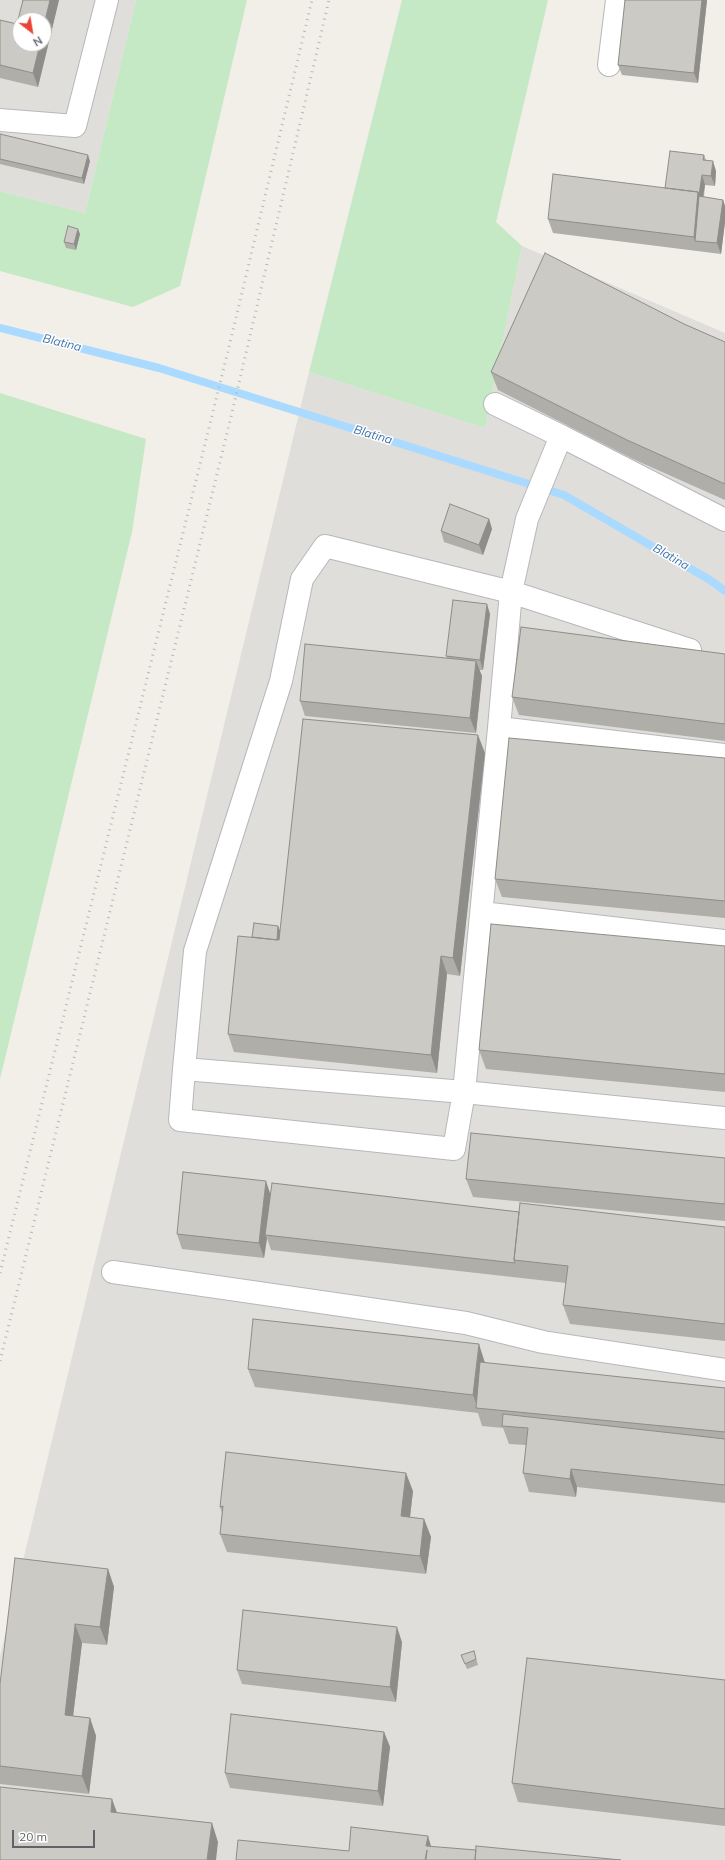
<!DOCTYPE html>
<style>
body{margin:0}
#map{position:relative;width:725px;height:1860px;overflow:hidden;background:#f1efe8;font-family:Mulish,sans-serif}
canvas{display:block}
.north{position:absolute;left:12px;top:12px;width:40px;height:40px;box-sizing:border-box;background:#fff;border:1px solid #bfc1c3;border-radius:50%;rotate:149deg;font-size:11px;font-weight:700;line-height:16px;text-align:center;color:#5f6368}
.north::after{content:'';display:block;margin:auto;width:14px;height:18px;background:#ea4335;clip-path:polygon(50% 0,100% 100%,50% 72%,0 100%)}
.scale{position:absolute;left:12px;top:1830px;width:83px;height:18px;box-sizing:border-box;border:2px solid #5f6368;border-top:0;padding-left:5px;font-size:12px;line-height:14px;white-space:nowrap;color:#5f6368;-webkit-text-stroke:3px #fff;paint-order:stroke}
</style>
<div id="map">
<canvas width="725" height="1860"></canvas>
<div class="north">N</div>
<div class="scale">20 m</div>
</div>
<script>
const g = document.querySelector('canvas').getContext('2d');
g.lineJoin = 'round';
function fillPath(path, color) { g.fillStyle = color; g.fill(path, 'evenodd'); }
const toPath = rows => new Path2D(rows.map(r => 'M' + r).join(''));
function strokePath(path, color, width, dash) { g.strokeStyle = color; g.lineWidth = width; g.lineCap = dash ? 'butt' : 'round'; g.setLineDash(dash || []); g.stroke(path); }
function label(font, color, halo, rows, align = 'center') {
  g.font = font + ' Mulish,sans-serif'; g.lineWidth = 3; g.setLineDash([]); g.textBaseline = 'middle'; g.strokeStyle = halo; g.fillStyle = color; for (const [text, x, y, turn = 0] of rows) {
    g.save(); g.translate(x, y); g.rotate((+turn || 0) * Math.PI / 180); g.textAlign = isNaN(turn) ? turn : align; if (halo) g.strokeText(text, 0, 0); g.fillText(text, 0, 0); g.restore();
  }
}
const industrial = toPath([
 [0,0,136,0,85,213,0,191],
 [20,20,44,20,44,44,20,44],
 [522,246,725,333,725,1860,0,1860,0,1656,309,372,485,428]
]);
const green = toPath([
 [136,0,247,0,180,286,133,307,0,271,0,191,85,213],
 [402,0,548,0,496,222,522,246,485,428,309,372],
 [0,393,146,439,132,532,0,1079]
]);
const stream = toPath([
 [0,328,159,368,564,495,710,580,725,591]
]);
const minor = toPath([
 [609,65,617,0],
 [0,120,75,126,107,0],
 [495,404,561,436],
 [690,650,511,592,325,546,302,579,281,681,195,951,184,1069,464,1092,725,1118],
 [499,728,511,592,527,519,561,436,725,520],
 [482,913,725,941],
 [184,1069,180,1120,454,1149,464,1092,499,728,725,755],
 [113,1272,466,1323,543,1342,725,1370]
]);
const rail = toPath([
 [0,1273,228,351,312,0],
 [0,1361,230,421,329,0]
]);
const wall = toPath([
 [23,0,59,0,38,87,0,78,0,20,17,24],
 [625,0,707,0,698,83,622,75,618,65],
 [0,134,90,161,84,184,0,164],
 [704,155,706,160,716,171,715,186,705,185,704,197,723,200,725,206,725,222,721,254,553,233,548,219,665,188],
 [80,234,76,250,66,248,64,242],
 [684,324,725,342,725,500,633,459,498,390,491,372],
 [489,519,492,529,483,555,444,542,441,531],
 [490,614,483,670,479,670,482,676,476,733,305,716,300,701,447,658,446,656],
 [725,654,725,741,519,715,512,697],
 [485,753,460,976,447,974,437,1073,234,1052,228,1034,252,937,278,926,280,931],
 [725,758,725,918,502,897,495,879],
 [725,946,725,1092,486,1069,479,1050],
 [725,1158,725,1221,473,1197,466,1179],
 [270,1193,725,1227,725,1341,570,1324,563,1305,566,1283,271,1250,267,1238,264,1258,182,1249,177,1234],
 [485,1363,725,1388,725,1503,577,1487,576,1497,529,1492,523,1473,526,1445,509,1444,503,1428,482,1426,478,1413,255,1387,248,1369],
 [226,1452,413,1491,410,1517,424,1519,431,1537,426,1574,227,1552,220,1534,222,1513,220,1507],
 [108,1569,114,1587,107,1645,82,1643,73,1716,90,1718,96,1736,89,1794,0,1784,0,1684],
 [402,1642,396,1702,242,1684,237,1670],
 [474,1651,478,1665,467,1669,461,1655],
 [725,1680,725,1826,518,1802,512,1783],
 [384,1732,390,1747,383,1806,230,1788,225,1773]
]);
const shadedWall = toPath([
 [50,0,59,0,38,87,33,73,40,44,44,44,44,25],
 [702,0,707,0,698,83,694,73],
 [88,155,90,161,84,184,82,178],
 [713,161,716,171,715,186,711,176],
 [702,175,705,185,695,241,694,237,698,192],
 [723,200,725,206,725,222,721,254,717,243],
 [78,229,80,234,76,250,74,244],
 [489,519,492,529,483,555,479,545],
 [487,604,490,614,483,670,480,660],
 [476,661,482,676,476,733,470,718],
 [478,735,485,753,460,976,453,958],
 [278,926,280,931,277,954,276,949],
 [441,956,447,974,437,1073,431,1055],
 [266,1181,271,1196,265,1235,267,1238,264,1258,259,1243],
 [479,1344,485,1363,480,1408,478,1408,473,1395],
 [571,1469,577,1487,576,1497,570,1479],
 [406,1473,413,1491,408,1534,401,1516],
 [424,1519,431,1537,426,1574,420,1556],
 [108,1569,114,1587,107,1645,100,1627],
 [75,1624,82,1643,71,1733,65,1715],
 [397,1627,402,1642,396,1702,390,1687],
 [90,1718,96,1736,89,1794,82,1776],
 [384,1732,390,1747,383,1806,378,1791],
 [112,1799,119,1818,111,1812],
 [212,1823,218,1842,216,1860,207,1860],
 [428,1836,431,1846,426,1846]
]);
const building = toPath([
 [23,0,50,0,44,25,44,20,20,20,20,44,40,44,33,73,0,65,0,20,17,24,23,0],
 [625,0,702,0,694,73,618,65,625,0],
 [0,134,88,155,82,178,0,159,0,134],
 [670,151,704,155,703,160,713,161,711,176,702,175,699,195,698,192,665,188,670,151],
 [553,174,698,192,694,237,548,219,553,174],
 [699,196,723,200,717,243,695,241,699,196],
 [68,226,78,229,74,244,64,242,68,226],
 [545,253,684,324,725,342,725,484,627,440,491,372,545,253],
 [450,504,489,519,479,545,441,531,450,504],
 [453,600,487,604,480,660,446,656,453,600],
 [521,627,725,654,725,724,512,697,521,627],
 [305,644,476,661,470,718,300,701,305,644],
 [303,719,478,735,453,958,441,956,431,1055,228,1034,238,936,279,940,303,719],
 [509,738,725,758,725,901,495,879,509,738],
 [254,923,278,926,277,940,252,937,254,923],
 [491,924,725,946,725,1074,479,1050,491,924],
 [471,1133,725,1158,725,1204,466,1179,471,1133],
 [183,1172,266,1181,259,1243,177,1234,183,1172],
 [272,1183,519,1212,514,1260,515,1263,265,1235,272,1183],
 [520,1203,725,1227,725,1324,563,1305,568,1266,514,1260,520,1203],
 [253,1319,479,1344,473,1395,248,1369,253,1319],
 [480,1362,725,1388,725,1432,476,1408,480,1362],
 [503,1414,725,1439,725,1485,571,1469,570,1479,523,1473,528,1428,502,1426,503,1414],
 [226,1452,406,1473,401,1516,424,1519,420,1556,220,1534,223,1506,220,1507,226,1452],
 [15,1558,108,1569,100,1627,75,1624,75,1626,65,1715,90,1718,82,1776,0,1766,0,1684,15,1558],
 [243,1610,397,1627,390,1687,237,1670,243,1610],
 [474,1651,476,1659,465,1664,461,1655,474,1651],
 [527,1658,725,1680,725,1809,512,1783,527,1658],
 [231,1714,384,1732,378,1791,225,1773,231,1714],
 [0,1787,112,1799,111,1812,212,1823,207,1860,0,1860,0,1787],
 [351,1827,428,1836,426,1846,476,1850,475,1860,426,1860,427,1850,425,1860,236,1860,238,1840,349,1851,351,1827],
 [476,1846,621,1860,475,1860,476,1846]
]);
const waterNames = [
 ["Blatina",62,343,14],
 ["Blatina",373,435,17],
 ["Blatina",671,557,30]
];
fillPath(industrial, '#e0deda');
fillPath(green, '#c5e8c5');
strokePath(stream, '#aadaff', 8);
strokePath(minor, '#b5b8bc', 24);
strokePath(minor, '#fff', 22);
strokePath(rail, '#b6b7b8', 3, [1, 5]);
fillPath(wall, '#afaea9');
fillPath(shadedWall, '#8f8d8a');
fillPath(building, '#cccac5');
strokePath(building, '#8f8d8a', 1);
label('italic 12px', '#4174aa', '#fff', waterNames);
</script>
